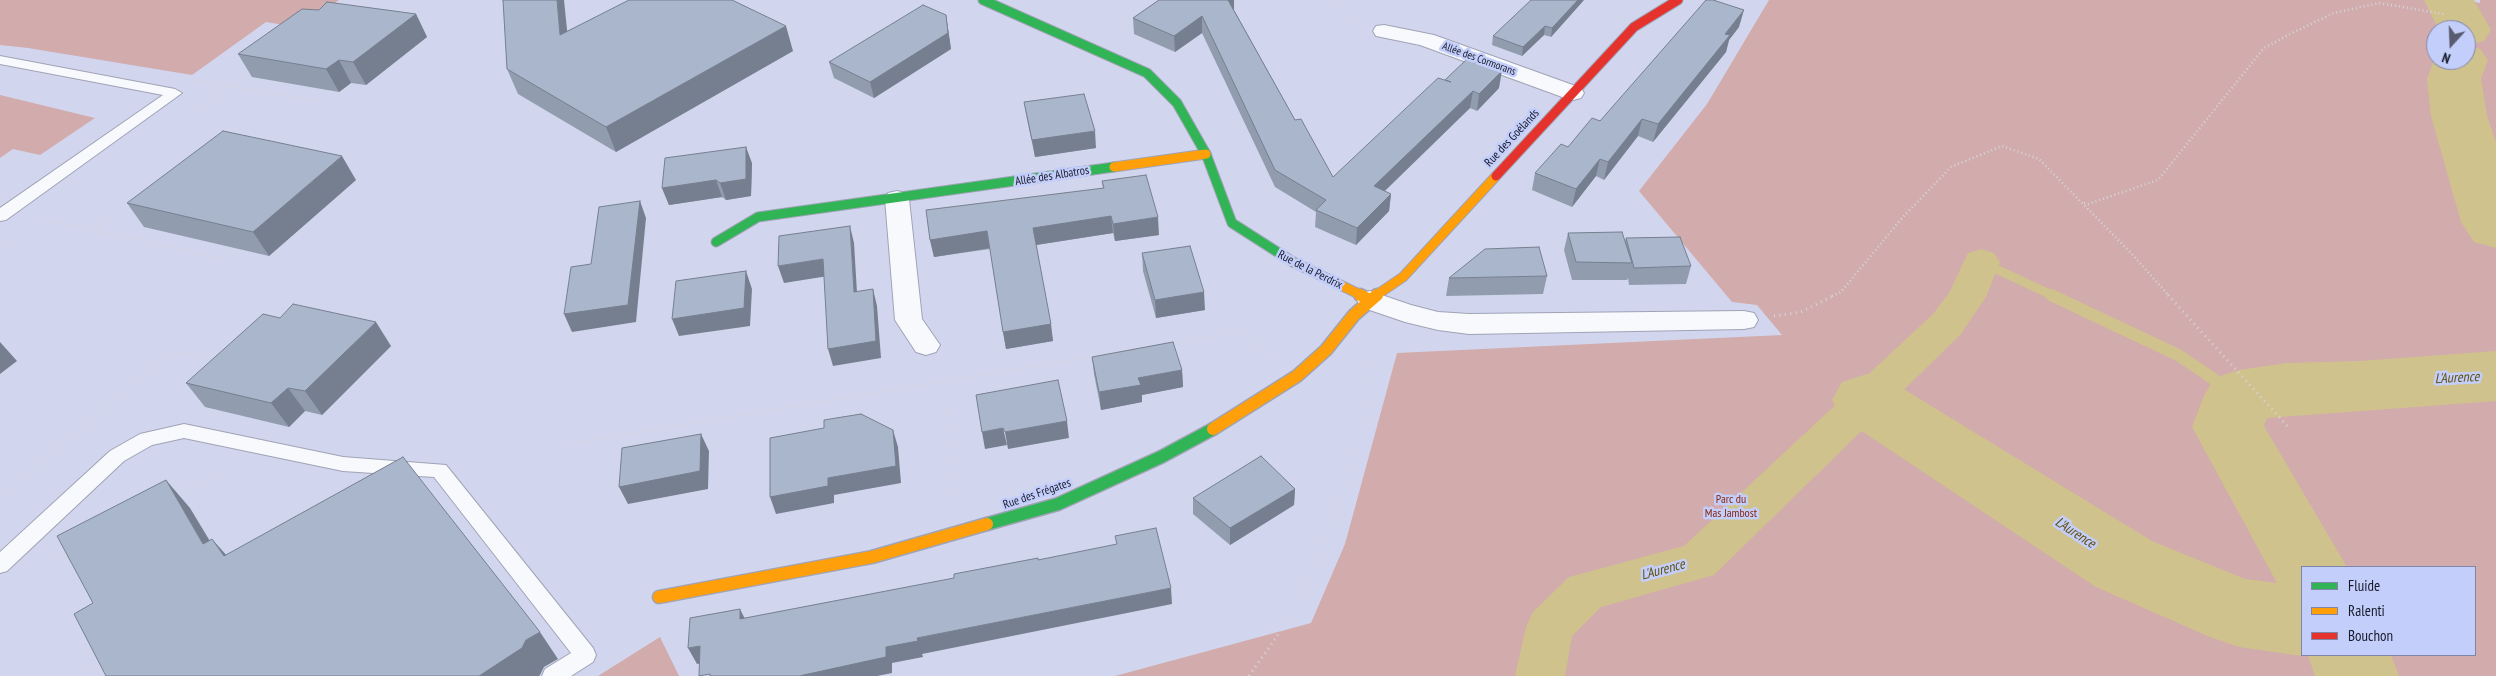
<!DOCTYPE html>
<meta charset="utf-8">
<style>
body{margin:0}
#map{position:relative;width:2496px;height:676px;overflow:hidden;background:#d1d6ee;font-family:"PT Sans Narrow",sans-serif}
canvas{display:block}
.legend{position:absolute;left:2301px;top:566px;width:175px;height:90px;box-sizing:border-box;background:#c4cefb;border:1px solid #7f86a8;margin:0;padding:6px 9px;list-style:none;font-size:15px;color:#181b2b}
.legend li{display:flex;align-items:center;gap:10px;height:25px}
.legend b{width:25px;border:1px solid #7f86a8}
.north{position:absolute;left:2426px;top:20px;width:50px;height:50px;box-sizing:border-box;background:#c4cefb;border:1px solid #7f86a8;border-radius:50%;rotate:200deg;font-size:14px;font-weight:700;line-height:20px;text-align:center;color:#181b2b}
.north::after{content:'';display:block;margin:auto;width:18px;height:22px;background:#595c6f;clip-path:polygon(50% 0,100% 100%,50% 72%,0 100%)}
</style>
<div id="map">
<canvas width="2496" height="676"></canvas>
<ul class="legend">
<li><b style="height:6px;background:#30b455"></b>Fluide</li>
<li><b style="height:6px;background:#ff9f0a"></b>Ralenti</li>
<li><b style="height:6px;background:#e5322d"></b>Bouchon</li>
</ul>
<div class="north">N</div>
</div>
<script>
const g = document.querySelector('canvas').getContext('2d');
g.lineJoin = 'round';
function fillPath(path, color) { g.fillStyle = color; g.fill(path, 'evenodd'); }
const toPath = rows => new Path2D(rows.map(r => 'M' + r).join(''));
function strokePath(path, color, width, dash) { g.strokeStyle = color; g.lineWidth = width; g.lineCap = dash ? 'butt' : 'round'; g.setLineDash(dash || []); g.stroke(path); }
function label(font, color, halo, rows, align = 'center') {
  g.font = font + ' "PT Sans Narrow",sans-serif'; g.lineWidth = 5; g.setLineDash([]); g.textBaseline = 'middle'; g.strokeStyle = halo; g.fillStyle = color; for (const [text, x, y, turn = 0] of rows) {
    g.save(); g.translate(x, y); g.rotate((+turn || 0) * Math.PI / 180); g.textAlign = isNaN(turn) ? turn : align; if (halo) g.strokeText(text, 0, 0); g.fillText(text, 0, 0); g.restore();
  }
}
const green = toPath([
 [0,0,339,0,302,28,266,22,192,75,28,48,0,45],
 [1769,0,2466,0,2480,3,2480,0,2496,0,2496,676,1115,676,1311,623,1345,544,1397,353,1782,335,1757,305,1732,302,1639,191,1707,104],
 [2436,30,2466,30,2466,60,2436,60],
 [2302,567,2475,567,2475,655,2302,655],
 [0,95,95,118,40,155,13,149,0,158],
 [660,637,679,676,598,676]
]);
const streamFar1 = toPath([
 [1981,262,2054,296]
]);
const stream = toPath([
 [2051,295,2178,355,2239,396]
]);
const canal = toPath([
 [1981,249,1994,253,2000,262,1986,297,1961,334,1714,575,1601,607,1572,636,1565,676,1515,676,1526,627,1533,612,1569,577,1684,546,1933,314,1949,293,1968,253,1981,249]
]);
const river = toPath([
 [2424,0,2474,0,2491,30,2484,41,2467,45,2480,49,2488,60,2481,79,2487,116,2496,142,2496,248,2474,242,2461,222,2431,116,2427,79,2434,60,2436,57,2436,60,2466,60,2466,30,2439,30,2424,0],
 [2496,351,2496,401,2267,418,2264,426,2347,567,2302,567,2302,655,2305,655,2302,656,2239,647,2210,637,2096,587,1842,418,1832,400,1842,382,1867,374,1892,382,2152,541,2245,579,2277,583,2192,427,2204,396,2214,378,2239,370,2286,363,2360,361,2496,351],
 [2308,655,2391,655,2399,676,2315,676,2308,655]
]);
const pathFar1 = toPath([
 [1336,0,1349,17,1358,20],
 [337,6,346,0],
 [197,80,325,102],
 [192,113,252,69],
 [2084,203,2088,204,2158,180,2264,48,2292,33,2334,13,2379,3,2444,14],
 [43,219,220,258,234,248],
 [94,230,114,215],
 [0,249,12,241],
 [1832,296,1841,292,1902,218,1951,167,2002,146,2039,159,2131,253,2169,296]
]);
const path = toPath([
 [2168,295,2290,429],
 [1774,316,1801,312,1835,295],
 [1171,343,1241,331,1272,356],
 [937,371,942,382,960,500],
 [571,444,1157,345],
 [176,495,228,468],
 [0,497,171,351,215,361],
 [50,561,69,551],
 [95,646,83,652,93,670,104,665],
 [1249,676,1289,619,1334,526,1361,430,1373,368,1372,346]
]);
const lane = toPath([
 [0,56,175,89,182,93,6,220,0,221,0,208,163,95,0,64,0,56],
 [184,424,343,457,446,465,593,648,596,655,593,662,571,676,542,676,545,669,571,653,434,477,343,471,184,438,152,445,124,461,7,571,0,573,0,552,110,451,140,434,184,424]
]);
const street = toPath([
 [1384,25,1434,35,1581,88,1584,93,1581,98,1573,100,1565,98,1420,45,1376,36,1373,31,1376,26,1384,25],
 [897,191,906,193,909,199,922,319,940,345,936,352,926,355,916,352,895,320,885,199,888,193,897,191],
 [1370,291,1411,305,1438,312,1469,314,1744,311,1754,313,1758,320,1754,327,1744,329,1469,334,1438,330,1405,322,1361,307,1357,300,1361,293,1370,291]
]);
const fastFar1 = toPath([
 [983,0,1147,73,1177,103,1206,154,1232,223,1293,262],
 [716,242,758,217,1114,167]
]);
const fast = toPath([
 [987,524,1058,504,1161,457,1213,429]
]);
const slowFar1 = toPath([
 [1114,167,1206,154],
 [1293,262,1363,296],
 [1375,296,1403,277,1496,176]
]);
const slow = toPath([
 [1360,295,1370,300],
 [1213,429,1297,376,1326,350,1354,315,1377,295],
 [659,597,872,557,987,524]
]);
const jam = toPath([
 [1496,176,1634,27,1678,0]
]);
const wall = toPath([
 [1159,0,1234,0,1234,10,1295,120,1333,177,1445,80,1499,88,1477,111,1470,108,1385,191,1391,194,1389,211,1356,245,1315,227,1316,212,1275,187,1202,33,1175,52,1134,34,1133,18],
 [1584,0,1551,37,1544,35,1522,56,1492,45,1493,36],
 [416,14,427,37,366,85,351,83,339,92,252,77,238,54],
 [946,15,951,49,874,98,834,78,829,62],
 [1739,27,1729,40,1726,52,1653,142,1638,136,1604,180,1596,176,1572,207,1532,190,1535,173,1600,121],
 [567,31,793,51,616,152,518,94,507,69],
 [1024,102,1096,148,1035,157,1027,119],
 [752,163,751,196,726,200,722,197,669,205,662,188],
 [356,180,269,256,144,227,127,203],
 [1102,181,1159,235,1115,241,1113,233,1036,245,1053,341,1006,349,990,249,934,257,930,240,1103,188],
 [1568,233,1625,241,1626,238,1691,266,1686,284,1629,285,1628,278,1627,280,1572,280,1564,250],
 [1142,253,1205,310,1156,318,1143,271],
 [1547,276,1543,294,1446,296,1449,278],
 [391,346,322,415,305,411,289,427,205,407,186,383],
 [1092,357,1182,370,1183,387,1142,395,1142,402,1101,410,1094,374],
 [1295,489,1294,505,1230,545,1193,514,1193,498]
]);
const shadedWall = toPath([
 [557,0,564,0,570,59,560,35],
 [1227,0,1234,0,1234,10,1227,15],
 [1578,0,1584,0,1551,37,1552,28],
 [1744,10,1739,27,1729,40,1726,52,1653,142,1658,124,1725,34],
 [416,14,427,37,366,85,353,62],
 [946,15,951,49,874,98,870,82],
 [1202,16,1202,33,1175,52,1174,36],
 [786,26,793,51,616,152,606,127],
 [1545,26,1544,35,1522,56,1523,47],
 [339,60,351,83,339,92,326,69],
 [1502,71,1499,88,1477,111,1479,94],
 [1473,91,1470,108,1372,203,1374,186],
 [1642,119,1638,136,1604,180,1608,162],
 [1095,131,1096,148,1035,157,1032,140],
 [746,147,752,163,751,196,726,200,720,183],
 [342,156,356,180,269,256,253,232],
 [1600,159,1596,176,1572,207,1576,189],
 [716,180,722,197,669,205,662,188],
 [1391,194,1389,211,1356,245,1357,228],
 [640,201,646,218,636,322,572,332,564,314],
 [1111,216,1113,233,1036,245,1033,228],
 [1158,217,1159,235,1115,241,1113,224],
 [850,226,854,243,858,309,854,292],
 [987,231,990,248,934,257,930,240],
 [823,259,828,276,784,283,778,266],
 [746,271,752,289,750,326,679,336,672,319],
 [873,289,877,306,881,358,833,366,828,349],
 [1204,292,1205,310,1156,318,1155,300],
 [376,322,391,346,322,415,305,391],
 [1051,324,1053,341,1006,349,1003,332],
 [0,342,17,361,0,374],
 [1182,370,1183,387,1142,395,1142,402,1101,410,1099,392,1138,378],
 [288,388,305,411,289,427,271,403],
 [1067,421,1069,438,1008,449,1005,432],
 [1003,428,1007,445,985,449,982,432],
 [893,430,898,447,901,483,834,495,834,503,776,514,770,497,828,478],
 [701,434,709,451,708,489,628,504,619,487],
 [166,480,190,508,228,571,203,544],
 [1295,489,1294,505,1230,545,1230,528],
 [212,539,237,567,224,556],
 [1171,588,1172,604,922,654,923,657,892,663,892,673,877,676,799,676,886,647,917,638],
 [740,609,748,625,740,619],
 [540,632,558,659,544,667,540,675,539,676,479,676,526,640],
 [700,646,708,662,697,664,688,648]
]);
const building = toPath([
 [503,0,557,0,560,35,629,0,732,0,786,26,606,127,507,69,503,0],
 [1159,0,1228,0,1295,120,1301,119,1333,177,1438,78,1451,82,1445,80,1468,58,1502,71,1479,94,1473,91,1374,186,1391,194,1357,228,1316,210,1326,200,1275,170,1202,16,1174,36,1133,18,1159,0],
 [1531,0,1578,0,1552,28,1545,26,1523,47,1493,36,1531,0],
 [1706,0,1713,0,1744,10,1725,34,1730,35,1658,124,1642,119,1608,162,1600,159,1576,189,1535,173,1561,144,1568,147,1592,118,1600,121,1706,0],
 [327,2,416,14,353,62,339,60,326,69,238,54,302,9,319,10,327,2],
 [923,5,946,15,948,33,870,82,829,62,923,5],
 [1084,94,1095,131,1032,140,1024,102,1084,94],
 [223,131,342,156,253,232,127,203,223,131],
 [746,147,746,179,720,183,716,180,662,188,665,158,746,147],
 [1146,175,1158,217,1113,224,1111,216,1033,228,1051,324,1003,332,987,231,930,240,926,210,1104,188,1102,181,1146,175],
 [640,201,628,305,564,314,571,267,591,264,599,207,640,201],
 [850,226,854,292,873,289,876,341,828,349,823,259,778,266,779,236,850,226],
 [1622,232,1632,263,1576,262,1568,233,1622,232],
 [1680,237,1691,266,1634,268,1626,238,1680,237],
 [1190,246,1204,292,1155,300,1142,253,1190,246],
 [1539,247,1547,276,1449,278,1485,249,1539,247],
 [746,271,744,308,672,319,676,281,746,271],
 [293,304,376,322,305,391,288,388,271,403,186,383,263,314,280,318,293,304],
 [1173,342,1182,370,1138,378,1141,385,1099,392,1092,357,1173,342],
 [1058,380,1067,421,1005,432,1003,428,982,432,976,395,1058,380],
 [861,414,893,430,896,466,828,478,828,486,770,497,770,438,824,428,824,420,861,414],
 [701,434,700,471,619,487,622,448,701,434],
 [1261,456,1295,489,1230,528,1193,498,1261,456],
 [403,457,540,632,526,640,522,648,479,676,106,676,74,614,93,603,57,536,166,480,203,544,212,539,224,556,403,457],
 [1156,528,1171,588,917,638,918,641,886,647,886,657,799,676,710,676,710,674,699,676,700,646,688,648,690,618,740,609,740,619,808,606,954,578,954,574,1038,558,1038,560,1117,544,1115,536,1156,528]
]);
const farStreetnames = [
 ["Allée des Cormorans",1479,59,20]
];
const streetNames = [
 ["Rue des Goélands",1512,138,-47],
 ["Allée des Albatros",1052,176,-9],
 ["Rue de la Perdrix",1310,270,27],
 ["Rue des Frégates",1037,494,-19]
];
const parkNames = [
 ["Parc du",1731,500],
 ["Mas Jambost",1731,514]
];
const waterNames = [
 ["L'Aurence",2457,378,-3],
 ["L'Aurence",2075,533,33],
 ["L'Aurence",1663,570,-15]
];
fillPath(green, '#d2abac');
strokePath(streamFar1, '#d0c28d', 9);
strokePath(stream, '#d0c28d', 12);
fillPath(canal, '#d0c28d');
fillPath(river, '#d0c28d');
strokePath(lane, '#a0a3b6', 2);
strokePath(street, '#a0a3b6', 2);
strokePath(fastFar1, '#a0a3b6', 11);
strokePath(fast, '#a0a3b6', 15);
strokePath(slowFar1, '#a0a3b6', 11);
strokePath(slow, '#a0a3b6', 15);
strokePath(jam, '#a0a3b6', 11);
strokePath(pathFar1, '#d4d6dd', 2.5, [1, 3]);
strokePath(path, '#d4d6dd', 3, [1, 4.5]);
fillPath(lane, '#f8f9fc');
fillPath(street, '#f8f9fc');
strokePath(fastFar1, '#30b455', 9);
strokePath(fast, '#30b455', 12);
strokePath(slowFar1, '#ff9f0a', 9);
strokePath(slow, '#ff9f0a', 12);
strokePath(jam, '#e5322d', 9);
fillPath(wall, '#919daf');
fillPath(shadedWall, '#767f8f');
fillPath(building, '#a9b6cc');
strokePath(building, '#767f8f', 1);
label('11px', '#181b2b', '#c4cefb', farStreetnames);
label('12px', '#181b2b', '#c4cefb', streetNames);
label('12px', '#88250b', '#c4cefb', parkNames);
label('italic 14px', '#5f500d', '#c4cefb', waterNames);
</script>
